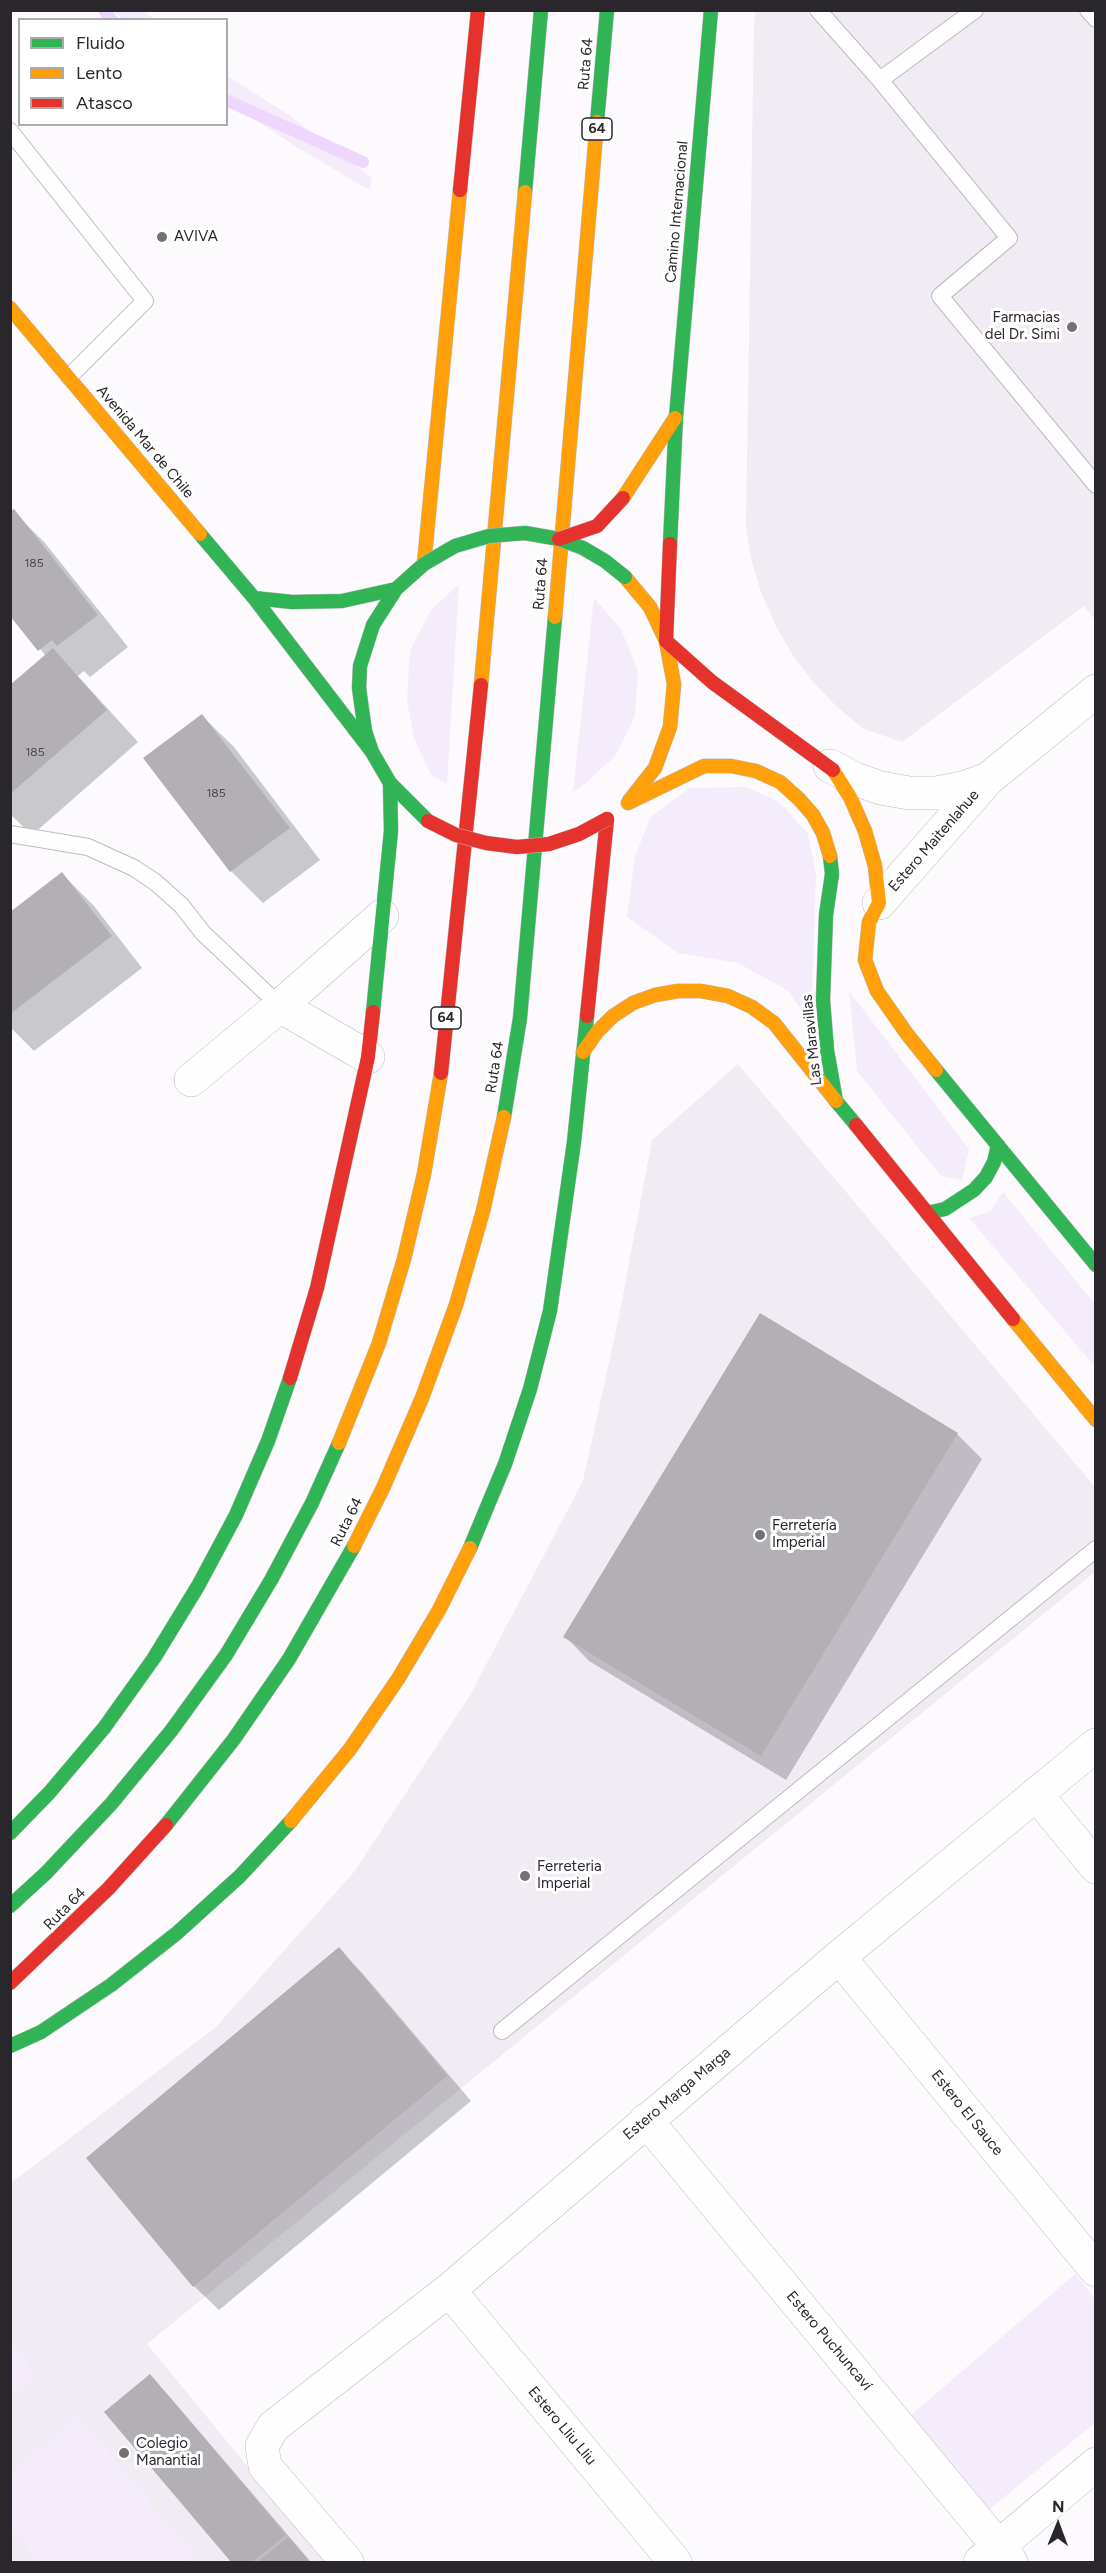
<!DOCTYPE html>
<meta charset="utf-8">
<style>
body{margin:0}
#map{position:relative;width:1106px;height:2573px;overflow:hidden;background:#fcfafd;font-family:Figtree,sans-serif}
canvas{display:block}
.frame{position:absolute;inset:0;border:12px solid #2a272c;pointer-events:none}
.legend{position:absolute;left:18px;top:18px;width:210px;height:108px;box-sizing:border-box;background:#fff;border:2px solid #aaa9ab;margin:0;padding:8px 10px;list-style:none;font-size:18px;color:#2a272c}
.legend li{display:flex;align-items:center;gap:12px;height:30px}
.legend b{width:30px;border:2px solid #aaa9ab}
.north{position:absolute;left:1028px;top:2495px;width:60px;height:60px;-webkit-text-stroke:4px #fff;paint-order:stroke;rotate:1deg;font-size:16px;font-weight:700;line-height:24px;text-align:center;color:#2a272c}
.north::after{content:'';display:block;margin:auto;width:21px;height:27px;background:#2a272c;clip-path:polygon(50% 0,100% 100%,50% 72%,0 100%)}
</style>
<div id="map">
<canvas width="1106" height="2573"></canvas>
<div class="frame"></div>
<ul class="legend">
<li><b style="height:8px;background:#30b455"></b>Fluido</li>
<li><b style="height:8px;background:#ff9f0a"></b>Lento</li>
<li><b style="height:8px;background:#e5322d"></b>Atasco</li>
</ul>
<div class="north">N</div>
</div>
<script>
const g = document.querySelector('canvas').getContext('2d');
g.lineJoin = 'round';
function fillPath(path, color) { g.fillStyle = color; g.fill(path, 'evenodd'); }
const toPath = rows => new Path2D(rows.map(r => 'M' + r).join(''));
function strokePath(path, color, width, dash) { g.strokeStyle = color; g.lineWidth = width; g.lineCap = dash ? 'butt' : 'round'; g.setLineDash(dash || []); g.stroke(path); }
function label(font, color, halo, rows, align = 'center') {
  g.font = font + ' Figtree,sans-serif'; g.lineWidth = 6; g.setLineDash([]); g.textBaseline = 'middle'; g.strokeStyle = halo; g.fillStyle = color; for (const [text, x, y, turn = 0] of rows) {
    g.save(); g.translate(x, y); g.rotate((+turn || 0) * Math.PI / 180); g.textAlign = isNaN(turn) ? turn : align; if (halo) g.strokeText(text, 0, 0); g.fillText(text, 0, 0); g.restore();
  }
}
const built = toPath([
 [756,10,1095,11,1095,620,1084,606,902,742,864,729,837,707,813,682,792,654,775,624,761,592,751,559,746,525,754,23],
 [738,1064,1095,1487,1095,1572,147,2344,326,2562,11,2562,11,2183,216,2027,354,1872,469,1697,583,1481,619,1317,652,1140]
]);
const green = toPath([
 [113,11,143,11,154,19,123,19],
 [226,75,289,115,372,178,369,190,295,146,227,101],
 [459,584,447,785,430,773,414,738,407,701,410,651,431,610],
 [594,598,621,629,638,671,635,716,616,755,587,782,573,792],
 [746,787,779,802,808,834,816,874,811,1023,787,990,738,963,678,953,627,917,635,857,650,818,689,788],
 [849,991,969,1149,962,1180,941,1176,857,1071],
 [1003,1192,1095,1304,1095,1367,969,1218,990,1212],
 [1075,2274,1095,2299,1095,2423,987,2511,911,2415],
 [11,2343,37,2375,11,2397,10,2397],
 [78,2416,196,2556,188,2562,39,2562,11,2528,11,2472]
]);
const shadow = toPath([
 [13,511,45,543,128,647,90,677,84,671,78,676,138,742,32,835,10,814,10,687,46,656,10,613],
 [202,716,234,747,320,860,263,903,231,871,145,759],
 [62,874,94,906,142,968,34,1051,10,1027,10,914],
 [957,1434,982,1459,786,1780,589,1661,565,1636],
 [339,1949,363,1974,471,2101,219,2310,194,2286,88,2159],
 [150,2376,169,2396,311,2562,233,2562,106,2412]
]);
const stream = toPath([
 [104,10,112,20],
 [226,100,363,162]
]);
const building = toPath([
 [14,509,98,615,57,646,52,640,38,651,10,616,10,511],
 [53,648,107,710,10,794,10,685],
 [202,714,290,828,230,872,143,758],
 [62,872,112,936,10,1014,10,912],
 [760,1313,958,1433,761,1756,563,1637],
 [339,1947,447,2076,193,2287,86,2158],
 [150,2374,286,2535,252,2562,231,2562,104,2412],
 [288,2537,310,2562,258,2562]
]);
const lane = toPath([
 [818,10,880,80,1009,238,940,296,1096,485],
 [1088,10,1096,19],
 [880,80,975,10],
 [10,131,145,301,69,377],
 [10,834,88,847,134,868,155,882,181,905,203,933,280,1006],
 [502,2031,1096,1549]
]);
const street = toPath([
 [830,766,855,779,881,788,909,793,936,793,963,788,988,779],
 [879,903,988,779,1096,691],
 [280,1006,368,1057],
 [191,1080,280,1006,382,916],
 [1036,1794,1096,1867],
 [839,1957,1096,2270],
 [646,2120,1011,2562],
 [449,2290,675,2562],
 [347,2562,265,2466,262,2446,273,2427,449,2290,839,1957,1096,1745],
 [980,2562,1096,2464]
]);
const fast = toPath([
 [597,122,607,10],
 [525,192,541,10],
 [200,534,254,598,372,752],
 [670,544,676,417,711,10],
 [424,564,396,589,373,625,360,666,359,688,365,731,372,752,390,783,428,821],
 [254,598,292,602,342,601,396,589],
 [830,856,832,874,826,915,823,1000,827,1050,836,1101,856,1125],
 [373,1012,391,831,390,783],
 [936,1070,1096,1265],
 [504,1117,520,1018,555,617],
 [927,1213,945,1209,974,1190,986,1177,994,1162,998,1145],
 [470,1548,505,1464,530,1389,550,1311,574,1142,587,1016],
 [166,1825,234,1739,289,1659,354,1546],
 [10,1833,49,1793,104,1728,154,1658,198,1586,236,1515,268,1441,290,1378],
 [10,1906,46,1873,111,1804,171,1731,226,1655,271,1580,312,1503,339,1443],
 [10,2046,41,2032,111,1985,177,1933,240,1876,291,1821]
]);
const slow = toPath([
 [10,308,200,534],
 [623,498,675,418],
 [424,564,460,190],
 [625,577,650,607,666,641,674,684,670,727,655,768,629,801],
 [555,617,597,122],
 [481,685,525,192],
 [833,770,850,797,865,831,875,866,879,903,869,922,865,960,877,991,907,1034,936,1070],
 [628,803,704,766,731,766,756,771,780,782,799,799,813,815,823,833,830,856],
 [583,1052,597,1032,613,1016,633,1003,655,995,678,991,701,991,728,996,752,1007,774,1023,836,1101],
 [1013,1319,1096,1420],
 [339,1443,379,1343,404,1259,424,1174,441,1073],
 [354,1546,383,1488,422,1398,456,1305,483,1211,504,1117],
 [291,1821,350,1749,398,1679,439,1610,470,1548]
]);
const jam = toPath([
 [460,190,478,10],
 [670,544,666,641,712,682,833,770],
 [587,1016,607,819],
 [441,1073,481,685],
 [856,1125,1013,1319],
 [290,1378,317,1288,368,1057,373,1012],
 [10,1983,109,1888,166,1825]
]);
const fastBridge = toPath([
 [424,564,455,546,489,536,525,533,559,539,583,548,605,561,625,577]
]);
const jamBridge = toPath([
 [559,539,597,526,623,498],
 [428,821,456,835,486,843,517,847,549,844,579,834,607,819]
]);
const markers = [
 [162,237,6,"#747175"],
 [1072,327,6,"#747175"],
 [760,1535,6,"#747175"],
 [525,1876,6,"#747175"],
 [124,2453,6,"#747175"]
];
const numberNames = [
 ["185",34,563],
 ["185",35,752],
 ["185",216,793]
];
const shields = [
 [597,129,30],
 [446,1018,30]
];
const shieldNames = [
 ["64",597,129],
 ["64",446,1018]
];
const streetNames = [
 ["Ruta 64",586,64,-85],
 ["Camino Internacional",677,212,-85],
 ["Avenida Mar de Chile",145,442,50],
 ["Ruta 64",541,584,-85],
 ["Estero Maitenlahue",934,841,-49],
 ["Las Maravillas",812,1040,-96],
 ["Ruta 64",495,1067,-81],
 ["Ruta 64",347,1522,-63],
 ["Ruta 64",65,1909,-45],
 ["Estero Marga Marga",677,2094,-40],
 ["Estero El Sauce",967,2113,51],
 ["Estero Puchuncaví",829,2341,50],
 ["Estero Lliu Lliu",562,2426,50]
];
const poiNames = [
 ["AVIVA",174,237],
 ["Farmacias",1060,318,"right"],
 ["del Dr. Simi",1060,335,"right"],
 ["Ferretería",772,1526],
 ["Imperial",772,1543],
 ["Ferreteria",537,1867],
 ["Imperial",537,1884],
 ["Colegio",136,2444],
 ["Manantial",136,2461]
];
fillPath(built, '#f1ebf4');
fillPath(green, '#f4ebfb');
fillPath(shadow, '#0003');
strokePath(stream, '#eed6fd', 12);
fillPath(building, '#b2b0b4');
strokePath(lane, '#bdbbbf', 18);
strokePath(street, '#bdbbbf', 34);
strokePath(fast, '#bdbbbf', 15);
strokePath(slow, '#bdbbbf', 15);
strokePath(jam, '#bdbbbf', 15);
strokePath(lane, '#fffeff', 16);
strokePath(street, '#fffeff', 33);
strokePath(fast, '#30b455', 14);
strokePath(slow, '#ff9f0a', 14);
strokePath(jam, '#e5322d', 14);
strokePath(fastBridge, '#bdbbbf', 15, []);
strokePath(jamBridge, '#bdbbbf', 15, []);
strokePath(fastBridge, '#30b455', 14);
strokePath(jamBridge, '#e5322d', 14);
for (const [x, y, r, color] of markers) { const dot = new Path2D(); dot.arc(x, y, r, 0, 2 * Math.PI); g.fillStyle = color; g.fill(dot); strokePath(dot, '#fff', 2); }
label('12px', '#4c494e', null, numberNames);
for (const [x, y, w] of shields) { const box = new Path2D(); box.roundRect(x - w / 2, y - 11, w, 22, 4.5); g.fillStyle = '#fff'; g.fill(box); strokePath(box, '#2a272c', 1.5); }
label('bold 14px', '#2a272c', null, shieldNames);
label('15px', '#2a272c', '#fff', streetNames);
label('15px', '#2a272c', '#fff', poiNames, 'left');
</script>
